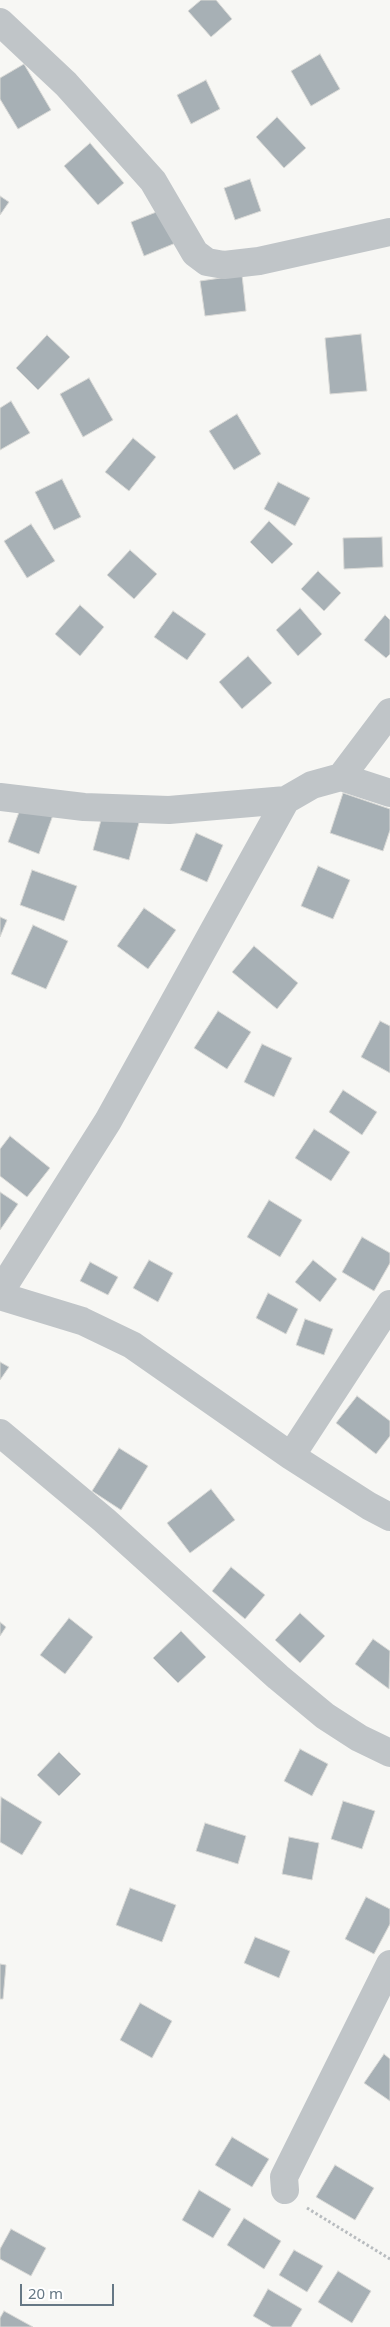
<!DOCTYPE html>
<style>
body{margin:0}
#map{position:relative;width:390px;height:2327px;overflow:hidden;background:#f7f7f4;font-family:"Noto Sans",sans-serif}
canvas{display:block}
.scale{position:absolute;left:20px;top:2284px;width:94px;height:22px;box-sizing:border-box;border:2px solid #667885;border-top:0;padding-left:6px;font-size:15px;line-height:18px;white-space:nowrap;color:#667885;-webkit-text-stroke:4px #fff;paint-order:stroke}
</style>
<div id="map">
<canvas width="390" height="2327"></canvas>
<div class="scale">20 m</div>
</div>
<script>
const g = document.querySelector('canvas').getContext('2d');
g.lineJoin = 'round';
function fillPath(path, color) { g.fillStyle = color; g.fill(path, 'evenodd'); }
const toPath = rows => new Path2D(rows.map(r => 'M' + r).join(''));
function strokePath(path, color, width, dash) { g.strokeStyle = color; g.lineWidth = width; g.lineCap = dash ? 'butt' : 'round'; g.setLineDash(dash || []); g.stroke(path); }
const building = toPath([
 [201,0,216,0,232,19,211,37,188,11,201,0],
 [320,54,340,89,311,106,291,71,320,54],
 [24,64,51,110,18,129,0,99,0,78,24,64],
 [206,80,220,109,191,124,177,95,206,80],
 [277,117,306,148,284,168,256,137,277,117],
 [90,143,124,183,98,205,64,166,90,143],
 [250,179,261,211,235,220,224,188,250,179],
 [0,196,9,202,0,215,0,196],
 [164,209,178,242,144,256,131,222,164,209],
 [242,275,246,311,205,316,200,281,242,275],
 [361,334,367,391,330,394,325,338,361,334],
 [47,335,70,357,38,390,16,368,47,335],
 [89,378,113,420,83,437,60,394,89,378],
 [11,401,30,433,0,450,0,408,11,401],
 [237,414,261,454,234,470,209,431,237,414],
 [133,438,156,457,129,491,105,472,133,438],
 [62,479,81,517,54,530,35,492,62,479],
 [278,482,310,498,295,526,264,509,278,482],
 [269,521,293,544,272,564,250,542,269,521],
 [31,524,55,561,27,578,4,541,31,524],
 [382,537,383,567,344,569,343,538,382,537],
 [130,550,157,574,134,599,107,575,130,550],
 [318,571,341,593,324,611,301,589,318,571],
 [80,605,104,627,80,656,55,634,80,605],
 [300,608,322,634,298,656,276,630,300,608],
 [173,611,206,634,187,660,154,637,173,611],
 [385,615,390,620,390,654,386,658,364,640,385,615],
 [248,656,272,683,242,709,219,682,248,656],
 [343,793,390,809,390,830,383,851,330,833,343,793],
 [22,804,53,815,39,854,8,842,22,804],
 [104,809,140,819,129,860,93,850,104,809],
 [196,833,223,845,207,882,180,870,196,833],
 [318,866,350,880,333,919,301,906,318,866],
 [32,870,77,886,64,921,20,905,32,870],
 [144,908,176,930,148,969,117,946,144,908],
 [0,917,7,920,0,937,0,917],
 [33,925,68,941,46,989,11,974,33,925],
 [254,946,298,983,277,1009,232,972,254,946],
 [218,1011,251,1032,227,1069,194,1048,218,1011],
 [380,1021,390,1026,390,1073,361,1057,380,1021],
 [262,1044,292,1058,274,1097,244,1082,262,1044],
 [343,1090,377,1112,362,1135,329,1112,343,1090],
 [314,1129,350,1152,331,1181,295,1158,314,1129],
 [10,1136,50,1168,27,1197,0,1176,0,1149,10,1136],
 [0,1192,18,1204,0,1230,0,1192],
 [269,1200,302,1220,280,1257,247,1237,269,1200],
 [362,1237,390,1253,390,1263,374,1291,342,1272,362,1237],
 [149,1260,173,1273,158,1302,133,1288,149,1260],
 [313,1260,337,1279,320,1302,295,1282,313,1260],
 [90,1262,118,1277,108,1295,80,1281,90,1262],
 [268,1293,298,1309,286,1334,256,1318,268,1293],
 [305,1319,333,1329,324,1355,296,1345,305,1319],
 [0,1362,9,1367,0,1380,0,1362],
 [357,1396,390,1421,390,1436,376,1454,336,1423,357,1396],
 [119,1448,148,1466,121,1510,92,1491,119,1448],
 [211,1489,235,1520,190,1553,167,1523,211,1489],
 [231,1567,265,1595,245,1619,212,1591,231,1567],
 [300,1613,325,1636,300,1663,275,1640,300,1613],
 [69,1618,93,1637,65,1674,40,1655,69,1618],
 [0,1622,6,1627,0,1636,0,1622],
 [181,1631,206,1657,178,1683,153,1658,181,1631],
 [373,1639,390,1651,389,1689,355,1664,373,1639],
 [300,1749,328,1764,312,1796,284,1781,300,1749],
 [59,1752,81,1774,59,1796,37,1775,59,1752],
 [1,1797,42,1822,22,1855,0,1842,1,1797],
 [343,1801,375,1811,362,1849,331,1839,343,1801],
 [205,1823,246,1836,238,1864,196,1851,205,1823],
 [289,1837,319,1843,312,1880,282,1874,289,1837],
 [130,1888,176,1905,162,1942,116,1925,130,1888],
 [366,1897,390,1909,390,1924,374,1954,345,1939,366,1897],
 [255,1937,290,1951,279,1978,244,1963,255,1937],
 [0,1964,6,1965,3,1999,0,1999,0,1964],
 [140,2003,172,2021,152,2058,120,2040,140,2003],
 [384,2054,390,2059,390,2101,364,2083,384,2054],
 [232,2137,269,2159,252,2187,215,2165,232,2137],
 [335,2165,374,2188,355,2220,316,2197,335,2165],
 [199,2190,231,2209,213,2238,182,2220,199,2190],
 [244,2218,281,2241,264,2269,227,2245,244,2218],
 [11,2229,46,2248,31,2276,0,2259,0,2249,11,2229],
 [294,2250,323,2266,307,2292,279,2275,294,2250],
 [338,2271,371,2291,352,2323,318,2302,338,2271],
 [268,2289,302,2309,291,2327,272,2327,253,2316,268,2289],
 [4,2311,33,2327,0,2327,0,2318,4,2311]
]);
const path = toPath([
 [307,2208,390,2259]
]);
const minor = toPath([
 [0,22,66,84,153,181,195,253,207,262,224,265,259,261,390,232],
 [341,777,390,712],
 [0,797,84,807,169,810,286,800,312,785,341,777,390,793],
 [0,1292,108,1121,286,800],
 [0,1296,82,1321,132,1345,291,1456,369,1506,390,1517],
 [0,1433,104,1520,278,1677,325,1716,359,1738,390,1753],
 [291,1456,390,1304],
 [285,2190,284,2177,390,1964]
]);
fillPath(building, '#a7b0b5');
strokePath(building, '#d9d9d6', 1);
strokePath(path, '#b8bcbf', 3, [2.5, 2.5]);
strokePath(minor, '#c0c5c8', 28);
</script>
